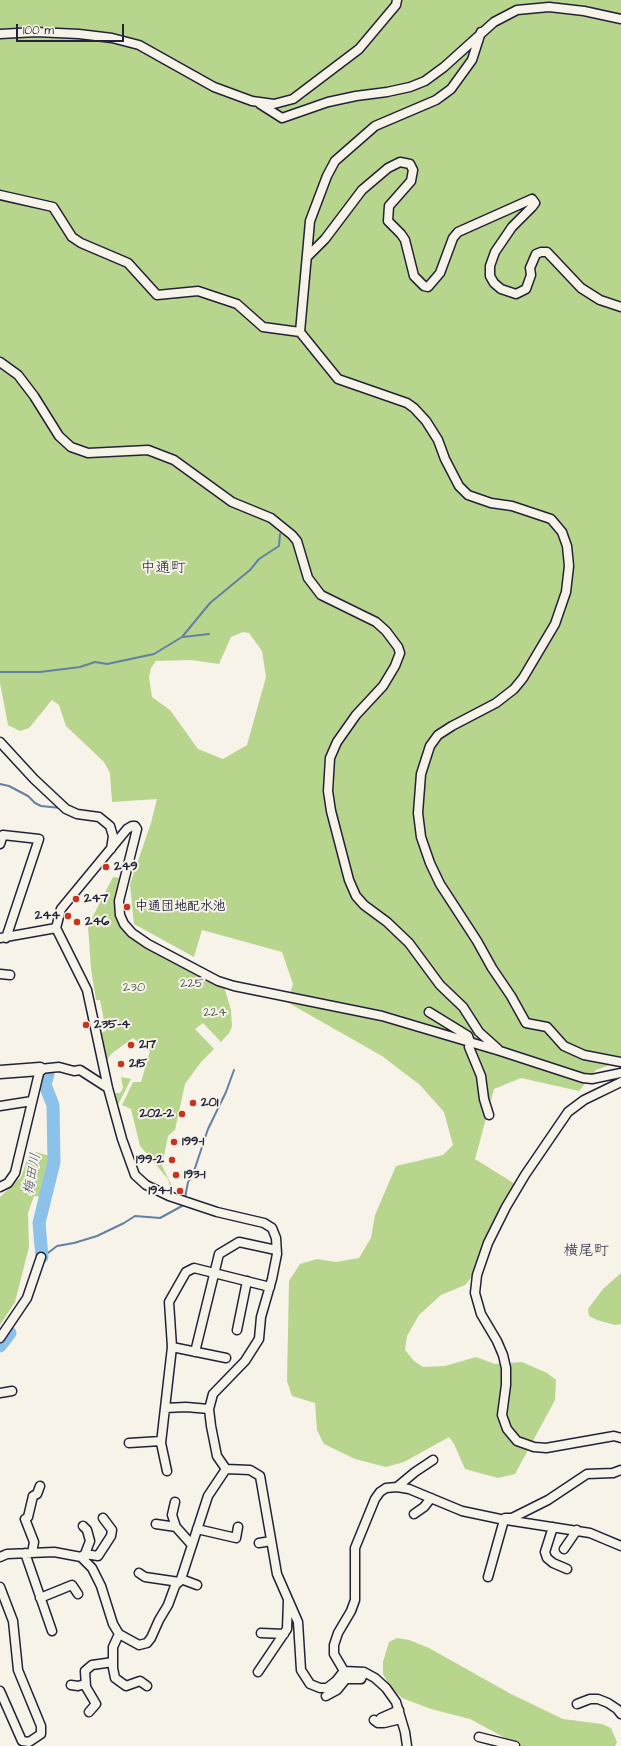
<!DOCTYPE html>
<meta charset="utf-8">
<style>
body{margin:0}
#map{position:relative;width:621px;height:1746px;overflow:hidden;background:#f7f3e8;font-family:"Architects Daughter",sans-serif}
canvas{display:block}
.scale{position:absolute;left:16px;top:24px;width:108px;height:18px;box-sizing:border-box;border:2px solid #22223b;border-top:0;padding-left:5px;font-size:12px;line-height:14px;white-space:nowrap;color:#22223b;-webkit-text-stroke:3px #f7f3e8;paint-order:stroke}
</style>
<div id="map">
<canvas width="621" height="1746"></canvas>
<div class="scale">100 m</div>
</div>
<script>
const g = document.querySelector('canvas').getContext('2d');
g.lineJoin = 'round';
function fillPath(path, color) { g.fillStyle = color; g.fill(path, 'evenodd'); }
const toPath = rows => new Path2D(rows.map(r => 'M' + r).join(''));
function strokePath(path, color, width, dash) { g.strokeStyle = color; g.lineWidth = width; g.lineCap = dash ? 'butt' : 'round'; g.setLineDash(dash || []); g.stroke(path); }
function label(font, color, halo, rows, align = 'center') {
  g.font = font + ' "Architects Daughter","Klee One",sans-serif'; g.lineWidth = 4; g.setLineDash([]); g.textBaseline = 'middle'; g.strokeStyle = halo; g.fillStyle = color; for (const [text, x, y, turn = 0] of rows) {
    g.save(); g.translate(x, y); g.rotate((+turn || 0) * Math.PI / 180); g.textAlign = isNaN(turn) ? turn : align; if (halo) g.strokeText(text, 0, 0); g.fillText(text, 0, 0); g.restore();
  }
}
const green = toPath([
 [0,0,621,0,621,1061,596,1070,579,1091,521,1078,494,1089,475,1159,512,1182,517,1188,475,1273,465,1285,441,1295,419,1315,407,1336,405,1350,414,1361,423,1367,445,1366,476,1357,495,1364,522,1362,547,1373,556,1380,555,1400,515,1474,498,1478,465,1469,454,1444,449,1437,404,1462,386,1467,355,1459,324,1444,317,1430,315,1403,292,1396,287,1381,289,1281,300,1264,317,1259,336,1262,359,1258,371,1238,375,1215,396,1166,443,1155,453,1145,444,1112,420,1085,382,1056,287,1002,293,984,282,952,202,930,194,957,134,924,130,884,151,823,157,799,112,802,110,773,104,762,66,726,59,705,52,700,29,728,20,731,8,725,0,683],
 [243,632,249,633,262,651,266,677,247,745,223,759,198,749,170,710,152,697,149,677,151,668,156,661,191,660,219,664,231,637],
 [113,877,125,879,120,915,132,933,223,983,231,1010,232,1027,229,1033,221,1042,203,1023,195,1029,214,1049,201,1062,185,1084,175,1130,168,1136,162,1166,173,1188,169,1196,167,1195,170,1187,168,1179,140,1146,131,1109,122,1105,133,1082,141,1082,150,1051,133,1038,111,1054,105,1063,98,1034,106,1031,100,1000,96,1000,91,969,88,926],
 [121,1077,131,1079,117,1107,115,1093,120,1093,123,1088],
 [36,1152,50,1156,41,1197,34,1196,28,1213,29,1247,15,1302,0,1325,0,1197,21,1177,27,1160],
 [621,1273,621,1324,615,1325,597,1320,589,1316,588,1309,603,1289],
 [397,1638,409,1640,429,1648,511,1694,563,1719,602,1724,611,1728,617,1742,615,1746,520,1746,470,1719,431,1709,402,1698,390,1686,383,1674,383,1662,389,1642]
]);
const stream = toPath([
 [183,637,209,634],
 [0,672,40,672,80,667,95,662,107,664,154,654,182,637,210,603,250,570,259,559,279,546,280,534],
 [0,784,9,786,28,796,35,803,41,806,61,808],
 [185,1198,188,1182,192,1177,208,1129,226,1092,234,1070],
 [44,1256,57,1246,74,1243,97,1236,124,1223,135,1216,160,1218,182,1206]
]);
const river = toPath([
 [42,1257,39,1223,54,1162,53,1105,45,1085,48,1074],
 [0,1346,10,1333]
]);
const street = toPath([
 [481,32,472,60,451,89,436,100,375,126,335,161,327,176,310,221,300,332,338,379,407,403,414,408,426,421,438,440,445,459,459,486,468,495,491,503,512,506,551,519,562,532,567,546,569,566,566,592,555,624,523,678,514,689,496,703,452,726,438,735,430,746,421,774,418,813,421,837,430,863,440,884,477,941,492,968,511,996,526,1023,547,1027,564,1046,584,1055,621,1062],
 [0,34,36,32,79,34,112,38,139,45,214,87,252,101,274,104,293,99,359,49,396,5,397,0],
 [260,104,282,118,328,102,356,96,387,92,410,87,425,81,444,67,494,22,517,10,549,7,584,11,621,19],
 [0,195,53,207,72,237,81,243,128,263,157,295,198,291,237,304,263,327,300,332],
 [308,256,325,239,362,190,388,168,400,162,410,164,413,170,411,181,389,206,388,221,401,234,405,240,414,276,424,286,428,287,440,273,453,238,458,232,532,199,535,203,532,207,512,227,495,252,490,266,490,276,494,283,501,289,516,294,526,289,531,275,530,268,536,254,541,252,547,252,581,288,600,300,621,307],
 [0,362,18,375,34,396,59,436,71,447,88,453,148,450,174,460,232,502,271,518,292,535,297,541,308,578,321,595,376,622,386,631,398,647,400,653,395,666,383,686,356,715,337,742,330,758,328,791,331,811,349,880,356,896,364,905,387,922,409,943,440,985,463,1007,479,1032,498,1049],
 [0,742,34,779,66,809,77,814,99,817,110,826,113,836,111,849],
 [0,844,3,835,39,839,6,938],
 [0,938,56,928],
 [0,974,10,975],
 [429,1012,468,1036,470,1042,469,1047,481,1076,484,1099,489,1115],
 [621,1082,584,1100,568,1112,525,1175,506,1207,488,1243,477,1275,475,1293,481,1314,497,1341,503,1355,506,1368,506,1385,502,1415,507,1429,517,1441,534,1447,546,1448,614,1436,621,1438],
 [0,1106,32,1101],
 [0,1187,8,1183,15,1173,40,1069,59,1067,74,1071,80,1070,108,1088],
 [237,1330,247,1281],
 [0,1338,27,1298,41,1257],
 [195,1352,219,1254,239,1242,276,1250],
 [226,1358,172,1347,169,1302,186,1272,194,1268,270,1287],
 [0,1393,12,1391],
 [165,1408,186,1407,209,1409],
 [129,1443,161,1441],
 [226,1469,217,1456,211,1426,209,1409,213,1394,245,1361,259,1339,261,1317,272,1279,277,1254,276,1238,272,1228,264,1223,217,1212,169,1196,146,1185,135,1175,122,1139,108,1088,87,990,56,928,61,909,127,829,132,826,135,826,137,829,119,901,120,915,124,924,132,933,148,944,218,981,234,986,382,1016,500,1051,583,1078,592,1079,621,1073],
 [226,1469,250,1470,260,1476,277,1574,298,1622,301,1670,310,1684,320,1688,327,1688,336,1681,344,1671],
 [167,1471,161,1443,172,1347],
 [397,1487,415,1472,433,1460],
 [175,1502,172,1515,176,1527],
 [414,1514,424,1507,431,1498],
 [505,1518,512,1518,548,1500,587,1474,613,1473,621,1470],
 [156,1524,176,1527,192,1545],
 [553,1527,545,1552,547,1558,553,1563,567,1569],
 [197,1529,236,1538,238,1527],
 [259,1543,271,1541],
 [564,1549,577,1530],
 [25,1553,52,1631],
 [32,1553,34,1542,25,1519,28,1517,33,1496,37,1494,40,1486],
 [85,1554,98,1556,111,1536,112,1530,103,1518],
 [0,1557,7,1554,54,1552,81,1557,92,1568,101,1586,113,1624,119,1634,139,1645,147,1643,151,1638,159,1620,168,1605,175,1586,181,1579,208,1496,226,1469],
 [81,1557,85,1554,90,1541,87,1530,83,1526],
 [139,1573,145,1577,179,1582],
 [488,1577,504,1520],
 [181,1579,197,1585],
 [0,1587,13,1621,18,1670,41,1726,41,1734,29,1742,22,1741,0,1691],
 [40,1598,72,1585,78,1594],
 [261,1633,284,1634],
 [119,1634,113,1647,113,1668,115,1678,126,1686,140,1681,147,1686],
 [258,1672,287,1629,288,1600],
 [71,1685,78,1686,85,1684],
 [326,1696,337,1690,346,1679,361,1679,364,1672],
 [577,1704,590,1699,598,1699,608,1703,617,1709,621,1714],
 [89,1712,96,1704,86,1687,85,1671,92,1665,113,1662],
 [381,1718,399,1710],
 [374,1720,378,1723,384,1723,401,1719],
 [479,1737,515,1746],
 [407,1746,405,1732,396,1702,386,1688,375,1678,364,1672,344,1671,334,1654,334,1645,338,1633,351,1611,355,1600,355,1548,375,1499,380,1492,386,1488,397,1487,409,1489,462,1511,500,1519,590,1533,621,1546]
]);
const secondary = toPath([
 [0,1072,40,1069]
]);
const markers = [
 [106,867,4,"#c8321e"],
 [76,899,4,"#c8321e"],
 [127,907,4,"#c8321e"],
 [68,916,4,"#c8321e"],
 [77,922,4,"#c8321e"],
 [86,1025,4,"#c8321e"],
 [131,1045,4,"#c8321e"],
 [121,1064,4,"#c8321e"],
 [193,1103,4,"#c8321e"],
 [182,1114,4,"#c8321e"],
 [174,1142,4,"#c8321e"],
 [172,1160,4,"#c8321e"],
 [176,1175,4,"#c8321e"],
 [180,1191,4,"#c8321e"]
];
const poiNames = [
 ["249",114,867],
 ["247",84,899],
 ["中通団地配水池",135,907],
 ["244",60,916,"right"],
 ["246",85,922],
 ["235-4",94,1025],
 ["217",139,1045],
 ["215",129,1064],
 ["201",201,1103],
 ["202-2",174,1114,"right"],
 ["199-1",182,1142],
 ["199-2",164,1160,"right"],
 ["193-1",184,1175],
 ["194-1",172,1191,"right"]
];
const parkNames = [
 ["225",192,984],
 ["230",134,988],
 ["224",215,1013]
];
const waterNames = [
 ["梅田川",33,1174,-79]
];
const quarterNames = [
 ["中通町",163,569],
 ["横尾町",586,1252]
];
fillPath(green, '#b8d58d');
strokePath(stream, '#6281a3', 2);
strokePath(river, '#8cc1e9', 13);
strokePath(street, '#22223b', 11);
strokePath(secondary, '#22223b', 15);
strokePath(street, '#f7f3e8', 8);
strokePath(secondary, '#f7f3e8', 12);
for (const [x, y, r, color] of markers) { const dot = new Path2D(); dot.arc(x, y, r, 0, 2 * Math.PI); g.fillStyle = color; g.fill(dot); strokePath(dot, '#f7f3e8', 1.5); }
label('bold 13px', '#22223b', '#f7f3e8', poiNames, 'left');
label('13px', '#4f5854', '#f7f3e8', parkNames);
label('italic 14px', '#42526f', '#f7f3e8', waterNames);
label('15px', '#22223b', '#f7f3e8', quarterNames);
</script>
